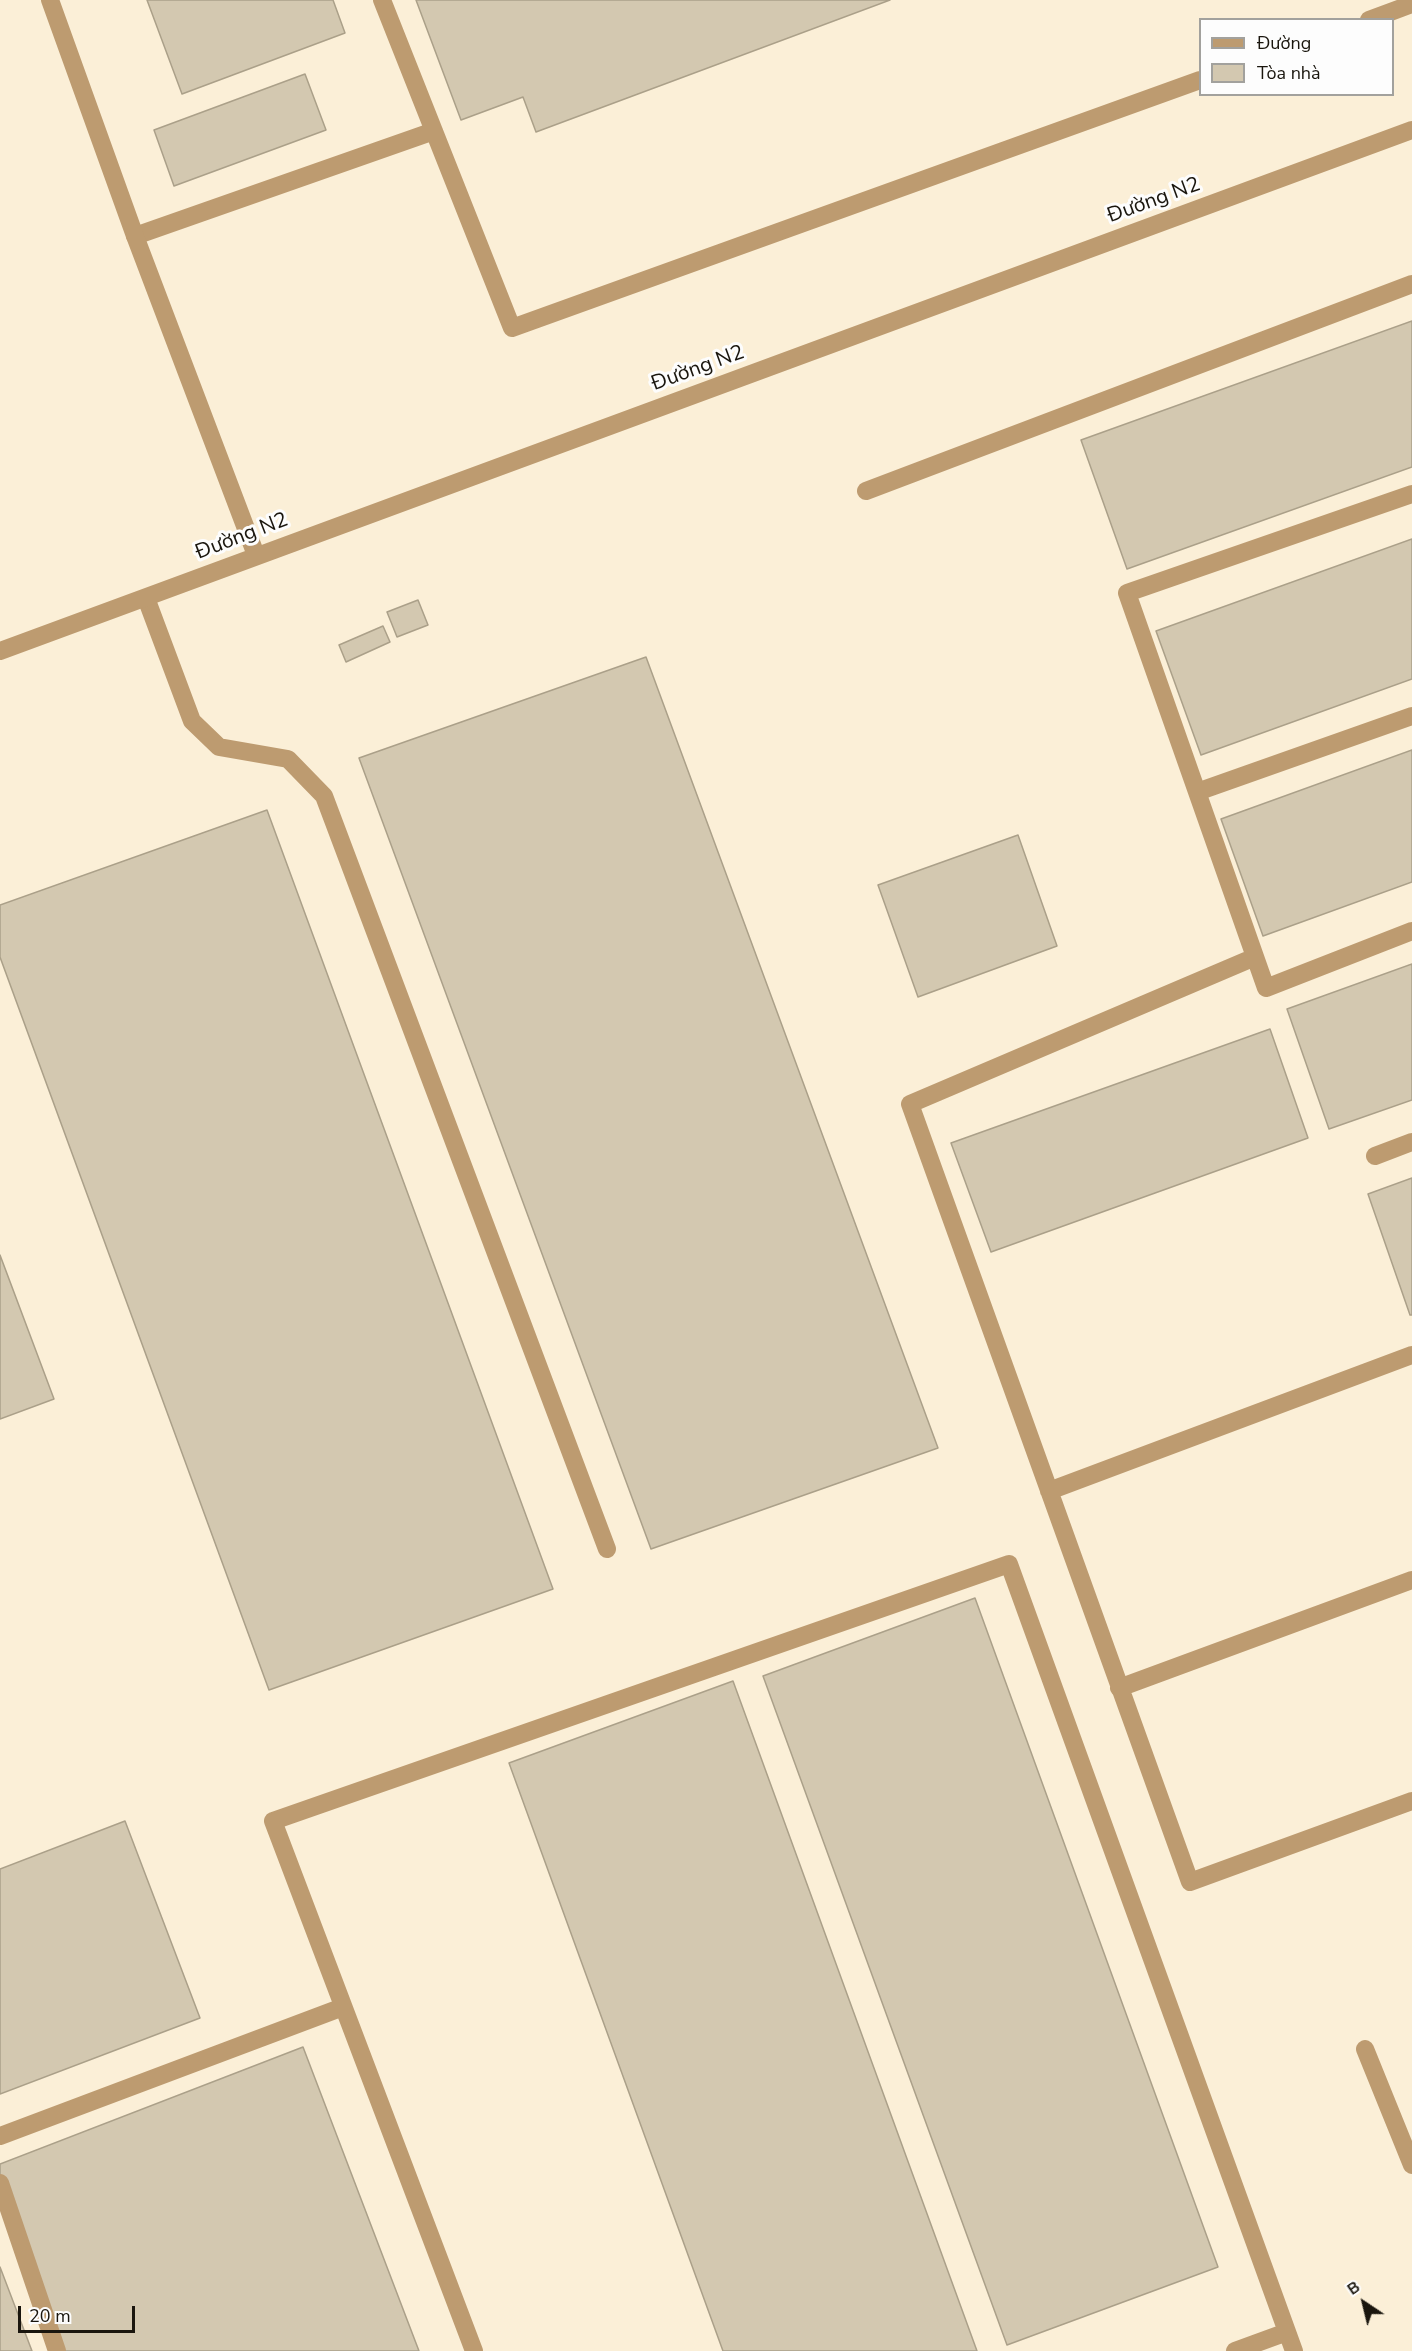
<!DOCTYPE html>
<meta charset="utf-8">
<style>
body{margin:0}
#map{position:relative;width:1412px;height:2351px;overflow:hidden;background:#fbefd7;font-family:"Nunito Sans",sans-serif}
canvas{display:block}
.legend{position:absolute;left:1199px;top:18px;width:195px;height:78px;box-sizing:border-box;background:#fdfdfd;border:2px solid #a2a19d;margin:0;padding:8px 10px;list-style:none;font-size:18px;color:#1a160e}
.legend li{display:flex;align-items:center;gap:12px;height:30px}
.legend b{width:30px;border:2px solid #a2a19d}
.north{position:absolute;left:1334px;top:2273px;width:60px;height:60px;-webkit-text-stroke:4px #fdfdfd;paint-order:stroke;rotate:325deg;font-size:16px;font-weight:700;line-height:24px;text-align:center;color:#1a160e}
.north::after{content:'';display:block;margin:auto;width:21px;height:27px;background:#1a160e;clip-path:polygon(50% 0,100% 100%,50% 72%,0 100%)}
.scale{position:absolute;left:18px;top:2306px;width:117px;height:27px;box-sizing:border-box;border:3px solid #1a160e;border-top:0;padding-left:8px;font-size:18px;line-height:21px;white-space:nowrap;color:#1a160e;-webkit-text-stroke:4px #fdfdfd;paint-order:stroke}
</style>
<div id="map">
<canvas width="1412" height="2351"></canvas>
<ul class="legend">
<li><b style="height:8px;background:#bd9b70"></b>Đường</li>
<li><b style="height:16px;background:#d3c8b0"></b>Tòa nhà</li>
</ul>
<div class="north">B</div>
<div class="scale">20 m</div>
</div>
<script>
const g = document.querySelector('canvas').getContext('2d');
g.lineJoin = 'round';
function fillPath(path, color) { g.fillStyle = color; g.fill(path, 'evenodd'); }
const toPath = rows => new Path2D(rows.map(r => 'M' + r).join(''));
function strokePath(path, color, width, dash) { g.strokeStyle = color; g.lineWidth = width; g.lineCap = dash ? 'butt' : 'round'; g.setLineDash(dash || []); g.stroke(path); }
function label(font, color, halo, rows, align = 'center') {
  g.font = font + ' "Nunito Sans",sans-serif'; g.lineWidth = 6; g.setLineDash([]); g.textBaseline = 'middle'; g.strokeStyle = halo; g.fillStyle = color; for (const [text, x, y, turn = 0] of rows) {
    g.save(); g.translate(x, y); g.rotate((+turn || 0) * Math.PI / 180); g.textAlign = isNaN(turn) ? turn : align; if (halo) g.strokeText(text, 0, 0); g.fillText(text, 0, 0); g.restore();
  }
}
const building = toPath([
 [147,0,333,0,345,33,182,94,147,0],
 [416,0,890,0,536,132,523,97,461,120,416,0],
 [305,74,326,130,174,186,154,130,305,74],
 [1412,321,1412,467,1127,569,1081,440,1412,321],
 [1412,539,1412,679,1201,755,1156,631,1412,539],
 [418,600,428,625,397,637,387,612,418,600],
 [383,626,390,642,346,662,339,645,383,626],
 [646,657,938,1448,651,1549,359,758,646,657],
 [1412,750,1412,882,1263,936,1221,819,1412,750],
 [267,810,553,1589,269,1690,0,957,0,905,267,810],
 [1018,835,1057,946,918,997,878,885,1018,835],
 [1412,964,1412,1100,1329,1129,1287,1009,1412,964],
 [1270,1029,1308,1138,991,1252,951,1143,1270,1029],
 [1412,1178,1412,1315,1410,1315,1368,1194,1412,1178],
 [0,1255,54,1399,0,1419,0,1255],
 [975,1598,1218,2267,1007,2345,763,1676,975,1598],
 [733,1681,977,2351,723,2351,509,1763,733,1681],
 [125,1821,200,2018,0,2094,0,1869,125,1821],
 [303,2047,419,2351,56,2351,0,2203,0,2164,303,2047],
 [0,2267,32,2351,0,2351,0,2267]
]);
const lane = toPath([
 [382,0,512,328,1200,80],
 [1369,20,1412,4],
 [135,236,434,131],
 [866,491,1412,284],
 [1412,494,1127,593,1266,988,1412,931],
 [146,598,192,721,219,747,288,759,324,796,607,1549],
 [1197,792,1412,716],
 [1255,957,910,1104,1190,1882,1412,1801],
 [1375,1156,1412,1142],
 [1049,1491,1412,1355],
 [1119,1688,1412,1580],
 [1365,2049,1412,2165],
 [0,2136,343,2007],
 [0,2183,57,2351],
 [474,2351,273,1821,1009,1564,1294,2351],
 [1235,2351,1287,2332]
]);
const street = toPath([
 [50,0,135,236,256,555],
 [0,651,1412,130]
]);
const streetNames = [
 ["Đường N2",1154,201,-20],
 ["Đường N2",698,369,-20],
 ["Đường N2",242,537,-21]
];
fillPath(building, '#d3c8b0');
strokePath(building, '#aba089', 1.5);
strokePath(lane, '#bd9b70', 18);
strokePath(street, '#bd9b70', 18);
label('21px', '#1a160e', '#fdfdfd', streetNames);
</script>
